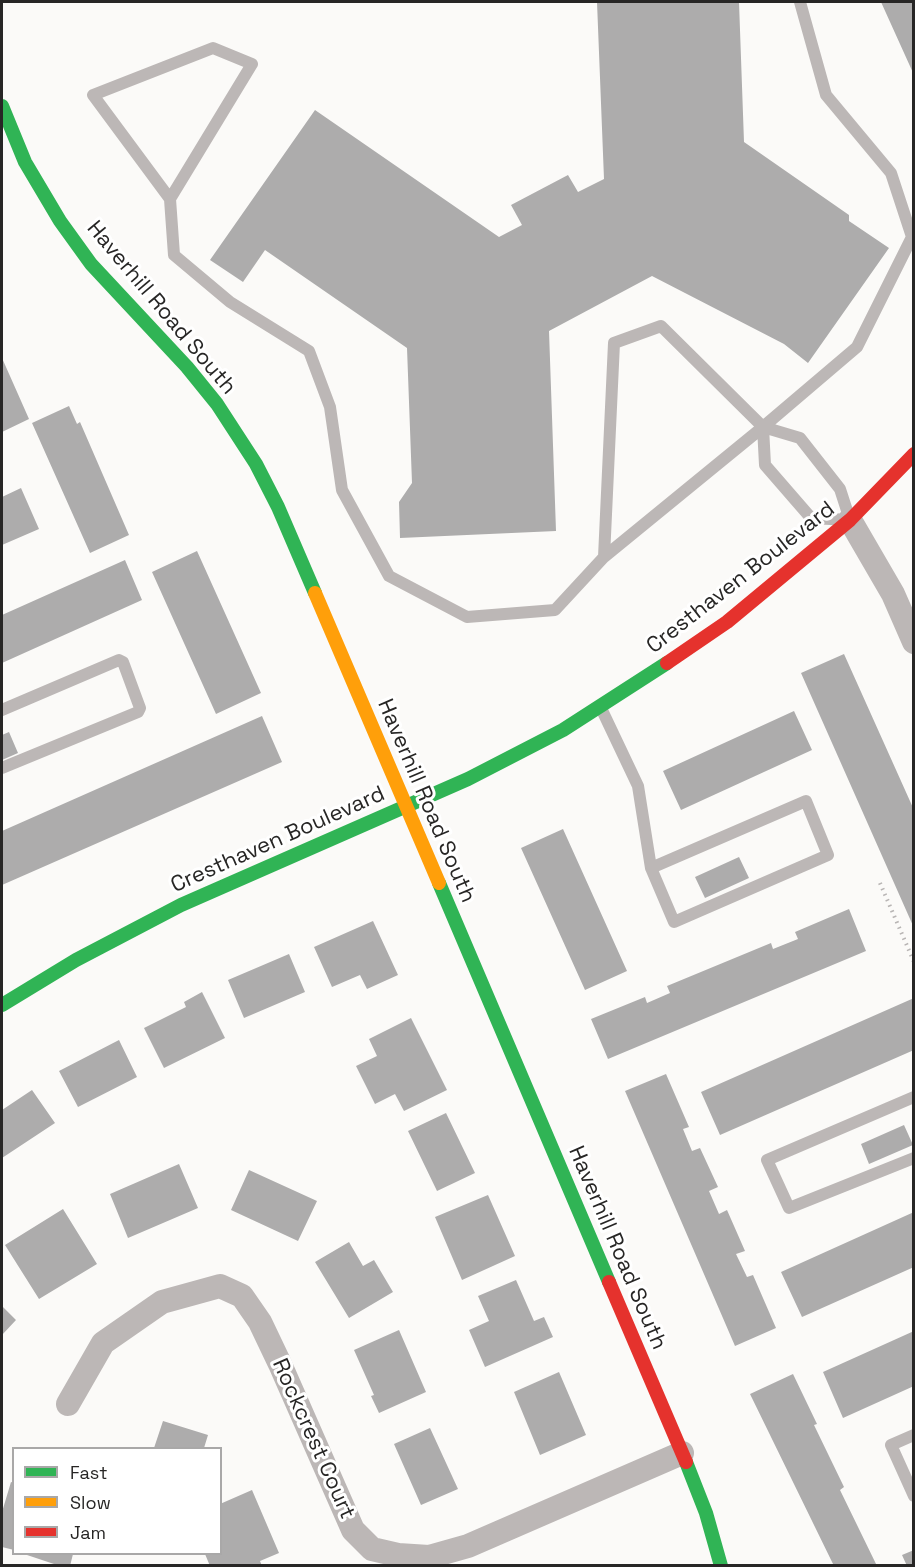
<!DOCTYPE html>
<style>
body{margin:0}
#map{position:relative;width:915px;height:1567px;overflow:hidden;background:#fbfaf8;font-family:"Space Grotesk",sans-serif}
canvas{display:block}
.frame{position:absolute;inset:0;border:3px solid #272625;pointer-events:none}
.legend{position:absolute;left:12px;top:1447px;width:210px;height:108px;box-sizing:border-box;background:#fff;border:2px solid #a9a8a8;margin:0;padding:8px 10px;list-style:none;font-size:18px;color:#272625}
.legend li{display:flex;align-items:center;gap:12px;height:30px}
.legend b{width:30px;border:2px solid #a9a8a8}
</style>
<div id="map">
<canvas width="915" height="1567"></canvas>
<div class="frame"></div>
<ul class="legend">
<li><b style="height:8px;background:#30b455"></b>Fast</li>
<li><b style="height:8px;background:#ff9f0a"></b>Slow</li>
<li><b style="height:8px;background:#e5322d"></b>Jam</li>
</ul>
</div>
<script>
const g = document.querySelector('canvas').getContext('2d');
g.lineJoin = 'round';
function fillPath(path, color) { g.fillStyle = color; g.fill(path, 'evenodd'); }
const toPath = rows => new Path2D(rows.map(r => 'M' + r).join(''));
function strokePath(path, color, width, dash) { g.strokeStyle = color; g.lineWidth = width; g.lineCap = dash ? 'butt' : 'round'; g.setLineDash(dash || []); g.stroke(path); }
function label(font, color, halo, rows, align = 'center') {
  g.font = font + ' "Space Grotesk",sans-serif'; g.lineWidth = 6; g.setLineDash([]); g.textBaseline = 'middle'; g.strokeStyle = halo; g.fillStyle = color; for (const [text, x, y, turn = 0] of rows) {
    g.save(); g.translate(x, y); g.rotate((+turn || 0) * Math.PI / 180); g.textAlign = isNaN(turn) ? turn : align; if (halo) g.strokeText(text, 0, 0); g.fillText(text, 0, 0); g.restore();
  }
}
const building = toPath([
 [597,2,739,2,744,142,849,215,849,221,889,248,808,363,784,344,652,276,549,331,556,531,400,538,399,502,412,483,407,348,265,250,243,282,210,260,315,110,499,237,522,225,511,205,568,175,578,192,604,179],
 [881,2,914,2,914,75],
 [2,358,29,419,2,432],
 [69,406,77,424,80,422,129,535,90,553,32,423],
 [21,488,39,529,2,545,2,497],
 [197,551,261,693,216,714,152,572],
 [125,560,142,600,2,663,2,615],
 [844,654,914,810,914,928,801,673],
 [794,711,812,750,681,810,663,771],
 [262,716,282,762,2,885,2,831],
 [9,732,18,753,2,760,2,735],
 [563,829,627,971,585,990,521,848],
 [739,857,749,878,705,898,695,877],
 [849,909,866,951,608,1059,591,1019,645,997,647,1003,670,993,667,986,771,943,773,949,798,939,795,932],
 [373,921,398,975,367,989,360,975,332,987,314,947],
 [289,954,305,992,244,1018,228,980],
 [202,992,225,1038,164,1068,144,1028,186,1007,184,1002],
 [914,998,914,1050,720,1135,701,1092],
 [411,1018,447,1090,404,1111,395,1094,375,1104,356,1066,377,1056,369,1039],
 [119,1040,137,1077,78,1107,59,1071],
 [666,1074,689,1127,683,1129,692,1151,700,1148,718,1187,709,1191,719,1214,727,1210,745,1251,736,1254,747,1277,753,1275,776,1328,735,1346,625,1091],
 [32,1090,55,1123,2,1158,2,1110],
 [446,1113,475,1173,437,1191,408,1131],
 [904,1125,913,1145,869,1164,861,1144],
 [179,1164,198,1208,128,1238,110,1194],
 [249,1170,317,1201,298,1241,231,1210],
 [488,1195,515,1256,462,1280,435,1217],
 [63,1209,97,1264,39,1299,5,1245],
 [914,1212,914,1267,802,1317,781,1272],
 [349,1242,363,1266,374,1260,393,1292,349,1318,315,1262],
 [516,1280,534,1321,544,1317,553,1337,485,1367,469,1330,489,1321,478,1296],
 [2,1306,16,1320,2,1335],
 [399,1330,426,1392,379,1413,371,1396,374,1395,354,1350],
 [914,1331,914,1386,843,1418,823,1372],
 [559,1372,586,1435,540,1455,514,1392],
 [793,1374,817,1424,814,1425,844,1487,840,1490,877,1566,834,1566,750,1394],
 [163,1421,208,1435,204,1448,154,1448],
 [430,1428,458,1489,421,1505,394,1444],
 [11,1482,14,1483,14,1550,2,1547,2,1512],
 [252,1490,279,1553,260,1561,262,1566,210,1566,205,1554,220,1554,220,1504],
 [914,1550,914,1566,907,1566,902,1555],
 [24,1554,73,1554,70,1566,60,1566]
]);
const path = toPath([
 [880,883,914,962]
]);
const lane = toPath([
 [170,199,93,95,213,48,252,64,170,199,174,255,230,302,309,351,330,407,342,490,389,576,467,617,555,610,604,557],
 [763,427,765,465,811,518,850,520,840,489,800,438,763,427,661,326,614,343,604,557,763,427,857,347,912,237,891,173,826,95,800,2],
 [601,708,638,786,651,868,674,922,828,855,806,801,651,868],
 [2,710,119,660,123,662,140,708,138,712,2,768],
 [914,1097,767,1160,789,1208,914,1158],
 [914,1435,891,1445,914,1496]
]);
const street = toPath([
 [850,520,893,594,914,642],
 [68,1404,103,1343,162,1302,220,1286,242,1296,260,1322,280,1364,353,1530,372,1549,398,1555,429,1557,468,1546,682,1453]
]);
const fast = toPath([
 [2,106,25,162,60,221,91,264,187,367,217,404,256,464,278,507,315,593],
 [439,883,609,1282],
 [2,1005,76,960,181,905,468,779,563,730,667,663],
 [686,1462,706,1513,721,1566]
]);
const slow = toPath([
 [315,593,439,883]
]);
const jam = toPath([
 [667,663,727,622,850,520,914,454],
 [609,1282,686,1462]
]);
const streetNames = [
 ["Haverhill Road South",161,308,50],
 ["Cresthaven Boulevard",741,578,-38],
 ["Haverhill Road South",426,801,67],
 ["Cresthaven Boulevard",278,840,-24],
 ["Haverhill Road South",617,1248,67],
 ["Rockcrest Court",313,1439,66]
];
fillPath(building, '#adacac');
strokePath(path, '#b8b5b4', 4, [1.5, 4.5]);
strokePath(lane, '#bcb7b6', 12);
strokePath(street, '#bcb7b6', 24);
strokePath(fast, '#30b455', 14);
strokePath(slow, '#ff9f0a', 14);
strokePath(jam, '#e5322d', 14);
label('22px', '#272625', '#fff', streetNames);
</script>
